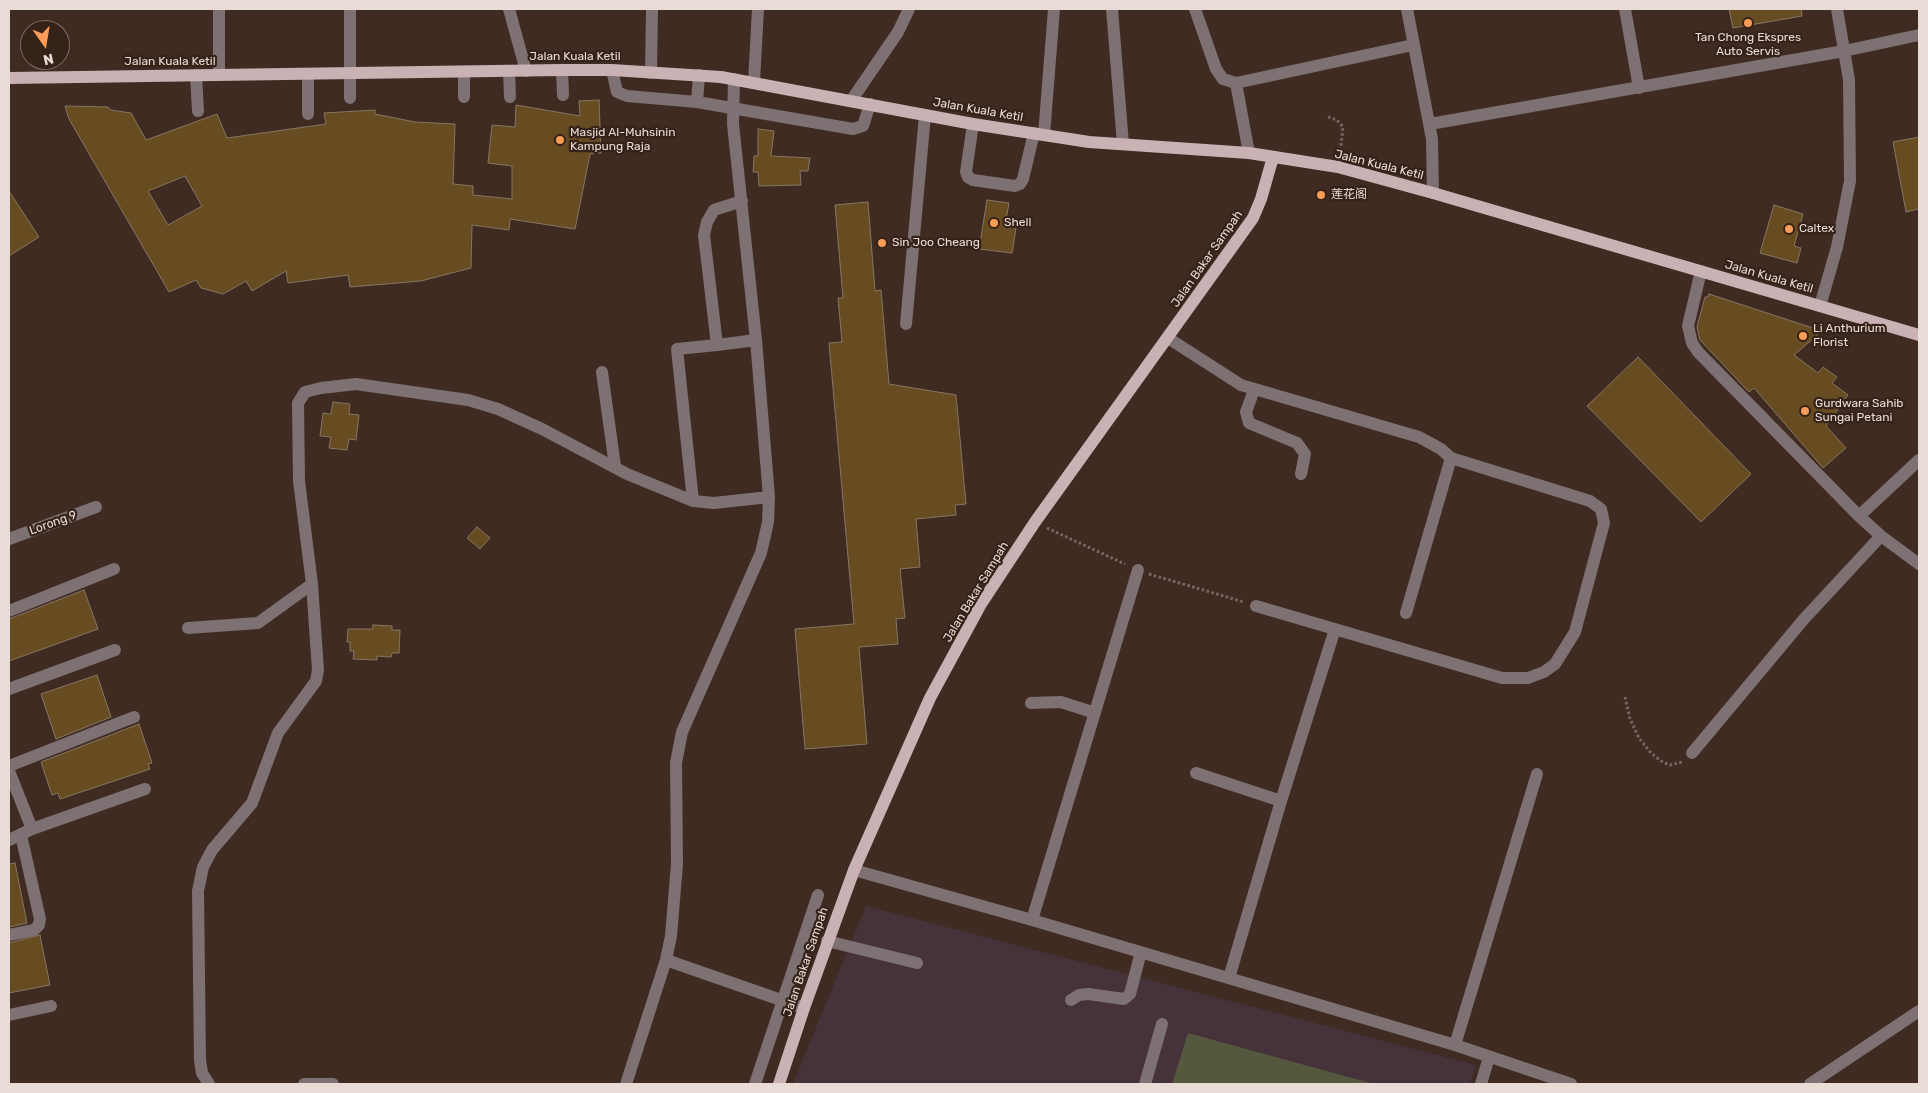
<!DOCTYPE html>
<meta charset="utf-8">
<style>
body{margin:0}
#map{position:relative;width:1928px;height:1093px;overflow:hidden;background:#402b23;font-family:Rubik,sans-serif}
canvas{display:block}
.frame{position:absolute;inset:0;border:10px solid #e9dbd5;pointer-events:none}
.north{position:absolute;left:20px;top:20px;width:50px;height:50px;box-sizing:border-box;background:#352219;border:1px solid #7d6c64;border-radius:50%;rotate:167deg;font-size:14px;font-weight:700;line-height:20px;text-align:center;color:#e9dbd5}
.north::after{content:'';display:block;margin:auto;width:18px;height:22px;background:#fd9c56;clip-path:polygon(50% 0,100% 100%,50% 72%,0 100%)}
</style>
<div id="map">
<canvas width="1928" height="1093"></canvas>
<div class="frame"></div>
<div class="north">N</div>
</div>
<script>
const g = document.querySelector('canvas').getContext('2d');
g.lineJoin = 'round';
function fillPath(path, color) { g.fillStyle = color; g.fill(path, 'evenodd'); }
const toPath = rows => new Path2D(rows.map(r => 'M' + r).join(''));
function strokePath(path, color, width, dash) { g.strokeStyle = color; g.lineWidth = width; g.lineCap = dash ? 'butt' : 'round'; g.setLineDash(dash || []); g.stroke(path); }
function label(font, color, halo, rows, align = 'center') {
  g.font = font + ' Rubik,"Noto Sans SC",sans-serif'; g.lineWidth = 4.5; g.setLineDash([]); g.textBaseline = 'middle'; g.strokeStyle = halo; g.fillStyle = color; for (const [text, x, y, turn = 0] of rows) {
    g.save(); g.translate(x, y); g.rotate((+turn || 0) * Math.PI / 180); g.textAlign = isNaN(turn) ? turn : align; if (halo) g.strokeText(text, 0, 0); g.fillText(text, 0, 0); g.restore();
  }
}
const education = toPath([
 [866,906,1476,1065,1470,1084,793,1084]
]);
const green = toPath([
 [1188,1033,1374,1084,1172,1084]
]);
const building = toPath([
 [1729,9,1801,9,1802,16,1733,28,1729,9],
 [599,100,601,153,590,154,575,229,510,219,509,230,472,225,471,268,421,281,350,287,348,275,288,283,286,271,252,291,246,281,223,294,201,288,196,280,169,292,69,119,65,106,108,107,111,110,131,113,146,140,217,114,227,138,326,124,324,113,375,110,375,114,415,122,455,124,453,184,473,186,473,195,512,199,512,166,488,163,492,125,515,127,516,105,580,116,579,101,599,100],
 [185,176,202,206,168,225,148,191,185,176],
 [758,129,774,131,771,156,810,158,808,171,800,171,801,185,759,186,758,172,753,172,754,156,758,156,758,129],
 [1919,137,1919,209,1906,212,1893,142,1919,137],
 [9,191,39,237,9,256,9,191],
 [987,200,1009,203,1005,226,1016,228,1012,253,979,249,987,200],
 [868,202,875,291,881,290,889,384,956,395,966,504,955,505,956,515,916,519,920,567,900,569,905,618,896,619,898,644,859,647,867,744,805,749,795,629,854,624,829,343,842,342,838,298,843,298,835,205,868,202],
 [1774,205,1803,214,1794,246,1801,248,1797,263,1760,253,1774,205],
 [1709,294,1822,331,1794,355,1818,373,1823,367,1837,377,1832,383,1848,395,1826,426,1846,448,1823,468,1754,388,1749,392,1700,340,1697,327,1705,297,1708,297,1709,294],
 [1638,357,1751,474,1701,522,1587,406,1638,357],
 [333,402,350,404,349,414,359,415,356,440,349,439,347,450,329,448,331,437,320,436,323,413,331,414,333,402],
 [477,527,490,538,480,549,467,538,477,527],
 [84,590,98,629,9,661,9,619,84,590],
 [373,625,392,626,392,630,400,630,399,653,392,653,391,657,377,656,377,660,353,659,354,651,350,651,350,642,347,642,348,629,373,629,373,625],
 [97,675,111,717,56,739,41,694,97,675],
 [139,724,152,763,148,764,150,769,60,799,58,793,52,795,41,762,139,724],
 [15,863,27,923,9,927,9,864,15,863],
 [40,935,50,985,9,993,9,943,40,935]
]);
const path = toPath([
 [1328,117,1337,120,1343,127,1340,154],
 [1047,528,1125,564],
 [1149,574,1244,602],
 [1625,697,1630,719,1639,738,1651,753,1661,761,1670,765,1682,762]
]);
const minor = toPath([
 [350,9,350,98],
 [509,9,526,71],
 [1112,9,1123,144],
 [1195,9,1216,69,1223,79,1236,83,1413,45],
 [1407,9,1432,139,1433,193],
 [1625,9,1639,88],
 [562,70,563,95],
 [612,70,617,92,627,96,697,102,853,129,863,126,870,104],
 [509,71,510,97],
 [464,72,464,97],
 [651,73,652,9],
 [308,74,308,114],
 [196,75,198,111],
 [219,75,219,9],
 [754,82,758,9],
 [1236,83,1249,153],
 [851,101,898,32,909,9],
 [697,102,699,75],
 [973,124,966,172,968,177,973,180,1015,186,1020,184,1023,179,1034,133],
 [1430,124,1844,51,1919,35],
 [1044,135,1054,9],
 [742,201,714,210,707,222,704,235,717,345,756,340],
 [1701,271,1688,326,1692,343,1698,352,1859,516,1881,536,1919,564],
 [1820,306,1837,247,1850,181,1849,80,1837,9],
 [906,324,925,115],
 [1168,338,1241,385,1419,437,1441,449,1451,458,1406,613],
 [602,372,615,466],
 [1254,390,1246,412,1249,423,1297,443,1305,454,1301,474],
 [693,501,677,349,717,345],
 [1859,516,1919,460],
 [9,539,96,507],
 [1256,606,1502,678,1528,678,1544,672,1555,664,1575,632,1604,523,1601,509,1590,501,1451,458],
 [9,611,114,569],
 [188,628,258,623,312,584],
 [9,689,115,650],
 [1031,703,1061,702,1095,713],
 [1692,753,1804,619,1881,536],
 [9,766,134,717],
 [9,771,32,829,9,840],
 [1196,773,1281,801],
 [32,829,145,789],
 [854,870,1032,920,1455,1045,1571,1084],
 [1032,920,1138,570],
 [9,935,34,930,39,925,40,919,21,835],
 [827,941,917,963],
 [666,960,804,1008],
 [1229,978,1281,801,1335,629],
 [1071,1000,1079,995,1088,994,1124,999,1130,994,1141,952],
 [9,1015,51,1006],
 [1455,1045,1537,774],
 [209,1084,202,1073,200,1060,198,891,203,867,212,850,252,803,278,733,316,681,318,670,312,584,299,481,298,403,305,392,321,388,356,384,468,400,498,409,542,429,627,474,693,501,714,503,769,497],
 [304,1084,333,1084],
 [626,1084,666,960,671,936,677,864,676,763,682,732,761,553,768,522,769,497,756,340,733,124,734,79],
 [755,1084,818,895],
 [1145,1084,1162,1024],
 [1481,1084,1489,1057],
 [1810,1084,1919,1011]
]);
const major = toPath([
 [9,78,562,70,612,70,721,77,973,124,1089,142,1249,153,1338,167,1433,193,1919,335],
 [779,1084,804,1008,854,870,930,698,981,604,1035,522,1253,218,1261,199,1273,157]
]);
const markers = [
 [1748,23,5,"#fd9c56"],
 [560,140,5,"#fd9c56"],
 [1321,195,5,"#fd9c56"],
 [994,223,5,"#fd9c56"],
 [1789,229,5,"#fd9c56"],
 [882,243,5,"#fd9c56"],
 [1803,336,5,"#fd9c56"],
 [1805,411,5,"#fd9c56"]
];
const poiNames = [
 ["Tan Chong Ekspres",1748,38,"center"],
 ["Auto Servis",1748,52,"center"],
 ["Masjid Al-Muhsinin",570,133],
 ["Kampung Raja",570,147],
 ["莲花阁",1331,195],
 ["Shell",1004,223],
 ["Caltex",1799,229],
 ["Sin Joo Cheang",892,243],
 ["Li Anthurium",1813,329],
 ["Florist",1813,343],
 ["Gurdwara Sahib",1815,404],
 ["Sungai Petani",1815,418]
];
const streetNames = [
 ["Jalan Kuala Ketil",575,57],
 ["Jalan Kuala Ketil",170,62],
 ["Jalan Kuala Ketil",978,110,10],
 ["Jalan Kuala Ketil",1379,165,14],
 ["Jalan Bakar Sampah",1207,259,-55],
 ["Jalan Kuala Ketil",1769,277,16],
 ["Lorong 9",53,523,-20],
 ["Jalan Bakar Sampah",976,592,-59],
 ["Jalan Bakar Sampah",806,962,-71]
];
fillPath(education, '#45323b');
fillPath(green, '#54583c');
fillPath(building, '#674c22');
strokePath(building, '#857663', 1);
strokePath(path, '#7a6760', 3, [2.5, 2.5]);
strokePath(minor, '#7d7173', 12);
strokePath(major, '#cab1b4', 12);
for (const [x, y, r, color] of markers) { const dot = new Path2D(); dot.arc(x, y, r, 0, 2 * Math.PI); g.fillStyle = color; g.fill(dot); strokePath(dot, '#352219', 2); }
label('12px', '#e9dbd5', '#352219', poiNames, 'left');
label('12px', '#e9dbd5', '#352219', streetNames);
</script>
